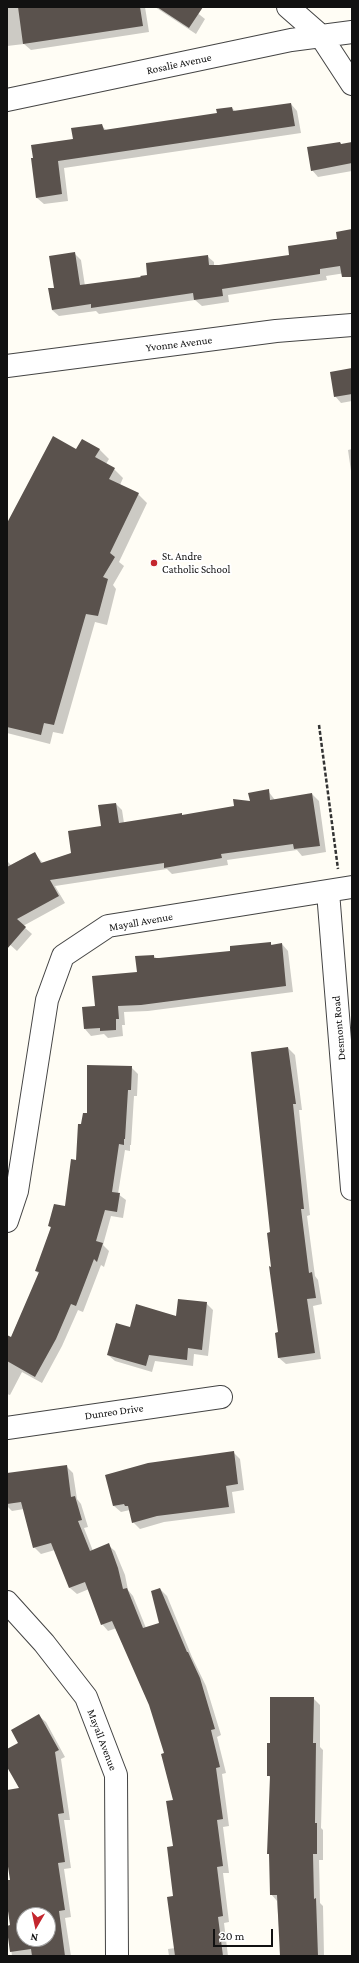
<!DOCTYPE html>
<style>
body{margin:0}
#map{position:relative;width:359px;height:1963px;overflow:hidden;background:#fffdf5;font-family:"Crimson Pro",serif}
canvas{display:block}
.frame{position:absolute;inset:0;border:8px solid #111;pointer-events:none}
.north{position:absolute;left:16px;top:1907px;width:40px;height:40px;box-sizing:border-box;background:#fff;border:1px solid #a0a0a0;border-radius:50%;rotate:189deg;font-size:11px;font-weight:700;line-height:16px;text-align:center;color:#111}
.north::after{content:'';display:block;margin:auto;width:14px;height:18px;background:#c4262e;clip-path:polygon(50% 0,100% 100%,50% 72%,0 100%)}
.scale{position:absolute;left:213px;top:1929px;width:60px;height:18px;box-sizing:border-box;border:2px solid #111;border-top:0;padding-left:5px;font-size:12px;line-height:14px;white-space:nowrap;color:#111;-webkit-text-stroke:3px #fff;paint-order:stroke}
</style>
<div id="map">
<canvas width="359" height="1963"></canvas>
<div class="frame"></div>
<div class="north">N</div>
<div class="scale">20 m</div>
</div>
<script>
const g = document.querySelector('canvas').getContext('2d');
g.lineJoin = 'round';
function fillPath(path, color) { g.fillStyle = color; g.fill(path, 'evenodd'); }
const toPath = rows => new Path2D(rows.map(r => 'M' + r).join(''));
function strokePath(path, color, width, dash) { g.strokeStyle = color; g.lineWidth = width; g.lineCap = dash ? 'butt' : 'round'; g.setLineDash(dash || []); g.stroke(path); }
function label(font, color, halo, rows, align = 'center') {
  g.font = font + ' "Crimson Pro",serif'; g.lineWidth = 4; g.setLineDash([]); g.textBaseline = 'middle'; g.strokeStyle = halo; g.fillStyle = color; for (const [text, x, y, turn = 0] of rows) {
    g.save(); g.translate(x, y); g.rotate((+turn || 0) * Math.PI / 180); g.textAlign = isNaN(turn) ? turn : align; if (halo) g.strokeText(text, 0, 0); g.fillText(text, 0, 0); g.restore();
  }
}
const shadow = toPath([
 [14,7,145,7,149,32,31,50,24,44,7,46,7,8],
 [155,7,190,7,205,19,196,34],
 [291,104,297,111,301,133,64,168,68,201,44,204,37,198,32,159,101,125,107,131,218,114,232,108,236,112],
 [342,145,352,145,352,171,318,177,312,170],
 [352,230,352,272,326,276,327,280,228,295,229,302,202,306,195,300,99,314,96,311,59,316,52,310,55,289,74,253,81,260,85,286,142,278,207,256,214,262,214,266,290,256,338,240],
 [352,369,352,401,341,403,335,396],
 [83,440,100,450,109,459,106,464,114,469,123,478,120,485,138,494,147,503,119,562,124,566,113,585,116,589,107,625,95,622,63,734,53,732,50,744,7,733,7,526,77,450],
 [352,449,352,478,348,450],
 [268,791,275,800,312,794,319,801,326,852,302,856,297,850,227,860,228,865,172,874,167,869,55,886,65,903,23,926,32,934,17,951,7,942,7,861,11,865,34,853,43,863,72,854,102,827,116,804,122,810,124,823,181,814,183,816,235,807,251,802],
 [270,943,272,945,282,944,288,951,293,992,148,1011,124,1012,125,1025,122,1025,123,1036,108,1038,104,1034,91,1036,85,1029,83,1008,96,1007,138,973,154,956,157,959,232,952],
 [288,1048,295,1055,302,1110,299,1110,310,1215,307,1216,315,1276,318,1280,322,1304,313,1306,321,1359,286,1364,279,1358,276,1333,279,1333,272,1268,271,1233],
 [131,1067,138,1074,137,1096,134,1096,131,1145,130,1145,130,1151,125,1150,118,1194,126,1200,123,1218,111,1216,103,1245,109,1251,104,1267,101,1265,83,1312,78,1310,62,1346,42,1383,22,1372,10,1395,7,1394,7,1338,11,1338,39,1274,36,1271,51,1228,49,1226,65,1208,77,1161,82,1125,88,1114],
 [206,1303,213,1310,208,1356,194,1354,193,1366,155,1361,152,1372,115,1361,108,1355,131,1328,177,1317],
 [233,1452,240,1459,244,1490,232,1492,235,1513,164,1522,140,1529,133,1522,130,1510,121,1512,114,1506,106,1475],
 [66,1466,73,1473,77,1499,81,1504,88,1527,84,1528,93,1551,108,1545,115,1551,125,1575,128,1590,133,1596,146,1628,160,1623,160,1589,167,1596,192,1657,206,1686,221,1735,217,1737,226,1773,222,1774,229,1826,223,1827,229,1873,223,1873,229,1922,224,1923,228,1956,169,1956,168,1949,175,1948,174,1801,165,1754,150,1704,117,1628,108,1631,102,1624,89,1589,77,1594,70,1588,55,1550,41,1554,34,1547,24,1509,12,1511,7,1506,7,1474],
 [313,1698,320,1705,320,1747,323,1750,321,1828,323,1830,323,1860,319,1860,320,1903,323,1906,324,1956,281,1956,277,1901,271,1894,271,1778,268,1775,271,1744],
 [39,1716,46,1722,65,1757,61,1759,70,1820,64,1820,71,1868,64,1869,71,1917,65,1918,71,1956,12,1956,8,1927,11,1926,7,1898,7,1881,11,1881,7,1853,7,1791,20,1789,7,1765,7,1750,19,1743],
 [24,1915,48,1915,48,1939,24,1939]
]);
const building = toPath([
 [18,7,140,7,143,26,23,44],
 [157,7,203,7,189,28],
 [291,103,295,126,58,161,62,194,36,198,31,158,33,158,31,145,73,139,71,128,102,124,104,130,217,113,216,109,232,107,233,111],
 [340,142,341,144,352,142,352,163,311,171,307,147],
 [352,229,352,277,342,277,340,266,320,269,320,274,222,289,223,296,194,300,193,293,91,308,91,304,52,310,48,288,54,288,49,256,75,252,80,285,141,277,140,276,147,275,146,263,208,255,209,265,219,265,289,255,288,246,337,239,336,232],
 [352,368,352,394,334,397,330,372],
 [53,436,76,449,82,439,100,449,95,457,115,468,109,479,139,493,110,553,115,557,103,577,108,579,98,616,86,614,54,725,44,723,41,735,7,727,7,523],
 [269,789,270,800,312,793,320,846,294,849,293,844,221,854,222,858,164,868,164,863,50,880,59,896,17,919,26,927,7,949,7,867,35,852,41,863,71,853,68,831,101,826,98,805,116,803,119,823,182,813,182,815,234,806,233,799,250,801,248,793],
 [271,942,271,945,282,943,286,986,141,1005,118,1006,119,1019,116,1019,116,1030,100,1031,100,1028,84,1029,82,1007,95,1006,92,976,137,972,135,956,154,955,154,958,159,958,230,951,230,946],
 [288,1047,296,1104,293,1104,304,1209,301,1209,309,1273,312,1272,316,1298,307,1299,315,1353,278,1358,275,1333,278,1332,269,1266,271,1267,267,1233,270,1232,251,1052],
 [87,1065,132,1066,131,1090,128,1090,125,1139,124,1139,124,1145,119,1144,112,1192,120,1193,117,1212,105,1210,96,1241,103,1243,97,1262,94,1259,76,1306,71,1304,56,1339,35,1377,7,1361,7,1335,11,1337,39,1272,35,1271,51,1227,48,1226,54,1204,65,1206,71,1159,76,1160,78,1124,81,1124,83,1113,87,1113],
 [178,1299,207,1302,202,1350,188,1348,187,1360,149,1355,146,1366,107,1355,116,1323,130,1327,136,1304,176,1316],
 [234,1451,238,1484,226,1486,229,1507,157,1516,132,1523,128,1506,125,1506,124,1504,113,1506,105,1475,148,1463],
 [67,1465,71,1497,75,1496,82,1520,78,1521,90,1551,109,1543,118,1568,123,1589,127,1588,143,1628,159,1623,151,1591,160,1588,187,1652,188,1652,200,1678,215,1729,211,1730,220,1767,216,1768,223,1819,217,1820,223,1866,217,1867,223,1916,218,1917,223,1956,175,1956,167,1897,173,1896,167,1847,173,1846,166,1801,173,1800,161,1754,164,1753,149,1705,112,1621,101,1625,85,1582,69,1588,51,1543,33,1548,21,1502,7,1504,7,1473],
 [270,1697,314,1697,313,1743,316,1743,315,1823,317,1823,317,1854,313,1854,314,1899,316,1898,318,1956,280,1956,277,1895,270,1895,269,1854,267,1854,270,1776,267,1776,267,1743,270,1743],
 [39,1714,59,1750,55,1752,64,1813,58,1814,65,1862,58,1863,65,1910,59,1911,65,1956,32,1956,31,1949,10,1952,7,1930,7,1926,10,1925,7,1904,7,1880,10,1880,7,1860,7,1790,19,1788,7,1767,7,1749,18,1743,11,1730],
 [24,1915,48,1915,48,1939,24,1939]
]);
const path = toPath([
 [319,725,338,869]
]);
const street = toPath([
 [288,7,320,35,352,84],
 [7,100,291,40,352,32],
 [7,366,276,331,352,325],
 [328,892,352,1189],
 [7,1221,17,1191,47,1000,63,956,108,926,352,887],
 [7,1428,221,1397],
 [7,1602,44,1643,86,1697,116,1775,117,1956]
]);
const markers = [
 [154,563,4,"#c4262e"]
];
const streetNames = [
 ["Rosalie Avenue",179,64,-12],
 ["Yvonne Avenue",179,344,-7],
 ["Mayall Avenue",141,922,-10],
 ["Desmont Road",339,1028,-95],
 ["Dunreo Drive",114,1412,-8],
 ["Mayall Avenue",102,1740,69]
];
const poiNames = [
 ["St. Andre",162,557],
 ["Catholic School",162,570]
];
fillPath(shadow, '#0003');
fillPath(building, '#5a524d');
strokePath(street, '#444', 24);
strokePath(path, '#333', 2.5, [4, 2]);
strokePath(street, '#fff', 22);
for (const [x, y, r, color] of markers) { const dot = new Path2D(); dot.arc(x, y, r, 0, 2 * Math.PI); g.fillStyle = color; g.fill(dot); strokePath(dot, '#fff', 1.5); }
label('11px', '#111', '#fff', streetNames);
label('11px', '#111', '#fff', poiNames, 'left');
</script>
